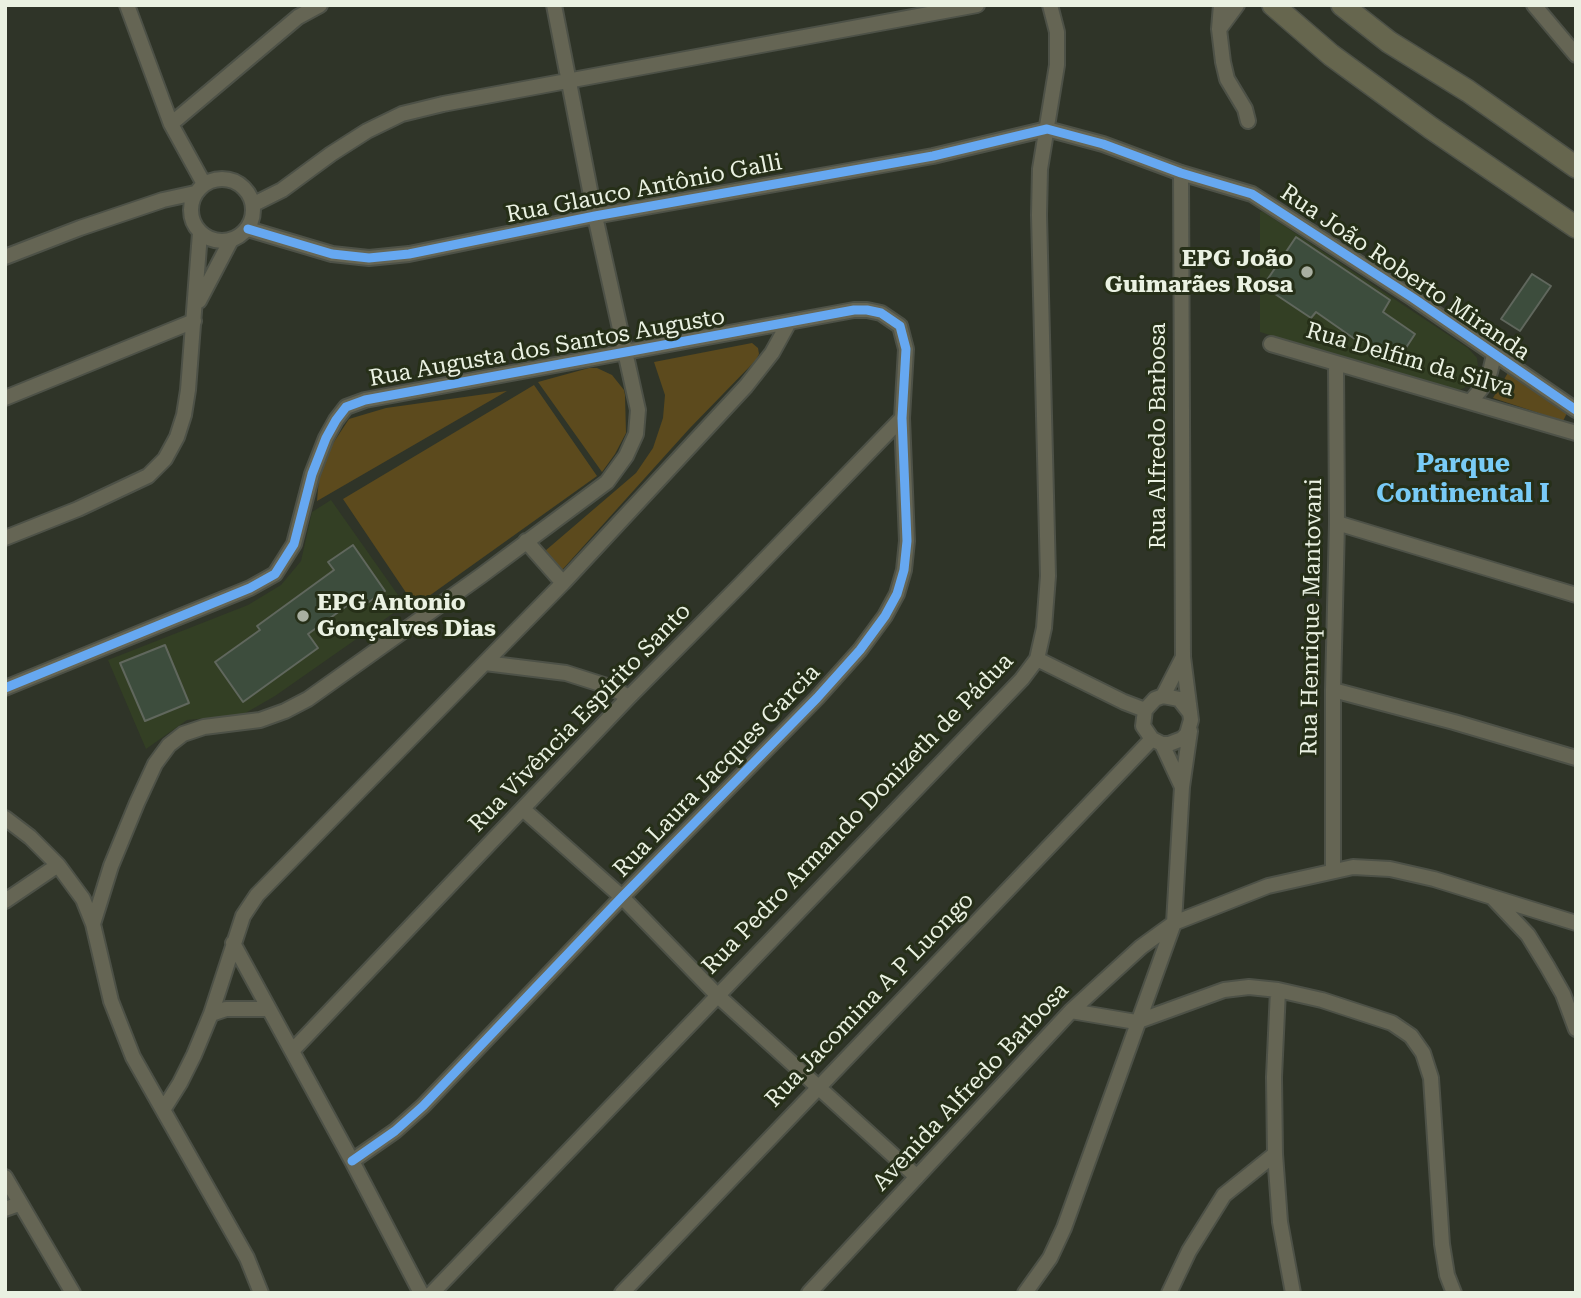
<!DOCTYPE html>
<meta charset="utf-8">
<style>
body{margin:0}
#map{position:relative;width:1581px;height:1298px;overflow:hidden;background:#2f3428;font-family:"Roboto Serif",serif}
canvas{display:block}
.frame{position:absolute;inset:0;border:7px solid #eaf1e2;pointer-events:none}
</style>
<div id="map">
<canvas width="1581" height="1298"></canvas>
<div class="frame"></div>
</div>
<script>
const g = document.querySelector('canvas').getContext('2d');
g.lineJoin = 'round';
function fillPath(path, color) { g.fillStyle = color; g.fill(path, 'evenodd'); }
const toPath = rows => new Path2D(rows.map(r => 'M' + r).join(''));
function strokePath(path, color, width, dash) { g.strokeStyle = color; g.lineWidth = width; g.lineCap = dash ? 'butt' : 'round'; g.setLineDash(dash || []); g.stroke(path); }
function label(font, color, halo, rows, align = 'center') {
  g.font = font + ' "Roboto Serif",serif'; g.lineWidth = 6; g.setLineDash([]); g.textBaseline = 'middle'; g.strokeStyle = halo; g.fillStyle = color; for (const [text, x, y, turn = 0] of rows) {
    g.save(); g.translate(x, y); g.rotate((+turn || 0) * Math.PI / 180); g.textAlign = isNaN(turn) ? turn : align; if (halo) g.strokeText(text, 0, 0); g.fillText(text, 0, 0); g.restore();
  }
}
const built = toPath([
 [1262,211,1468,348,1477,358,1478,367,1475,378,1464,388,1456,391,1260,332,1260,212],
 [331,500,405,605,275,696,242,715,187,720,146,749,108,660,248,605,281,585,301,561,312,512]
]);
const green = toPath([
 [752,343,758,348,759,354,756,360,689,429,562,570,545,551,636,473,653,448,663,418,665,395,654,362],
 [589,368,597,368,612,375,624,390,625,395,626,433,615,454,602,472,538,382],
 [1509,371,1568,411,1563,421,1493,398],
 [534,385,597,476,415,606,343,499],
 [507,391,317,501,319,478,326,454,349,419,386,408]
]);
const building = toPath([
 [1296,237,1390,300,1383,312,1415,334,1396,363,1361,339,1359,342,1316,312,1311,318,1263,286,1296,237],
 [1532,274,1551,286,1520,331,1501,319,1532,274],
 [353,545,385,591,360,608,355,600,308,634,318,648,243,702,215,662,260,630,257,626,334,570,328,562,353,545],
 [165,645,189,703,145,721,120,663,165,645]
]);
const street = toPath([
 [127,5,171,124,204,184],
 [1221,5,1219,29,1223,62,1227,79,1245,109,1248,121],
 [1534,5,1576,55],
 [1220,28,1237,5],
 [171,124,298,17,320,5],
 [1181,173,1183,657,1191,720,1187,734,1182,739,1169,744,1162,744,1152,739,1143,726,1145,710,1155,699,1163,696,1179,699,1190,713],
 '191 210a31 31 0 1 1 62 0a31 31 0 1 1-62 0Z',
 [254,204,282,190,331,154,367,131,402,114,443,104,977,5],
 [248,229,332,254,369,258,409,254,595,216,933,156,1047,129,1103,144,1181,173,1252,194,1413,298,1576,410],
 [5,257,80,228,163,200,195,193],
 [199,301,231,240],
 [1271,344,1576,433],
 [5,398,194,321],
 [1471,401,1481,389,1490,372,1494,355],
 [1337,523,1576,595],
 [5,538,78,509,148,476,165,459,177,437,184,415,188,390,200,233],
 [526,541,563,583],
 [1037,659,1124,702,1145,710],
 [485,663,566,673,610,687,629,697],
 [5,688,250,588,275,574,294,544,312,474,326,438,336,420,346,407,365,400,854,310,867,310,881,313,900,326,906,349,902,418,907,541,904,570,897,594,885,616,860,650,817,698,622,897,423,1106,395,1131,352,1161],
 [1333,690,1454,722,1576,758],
 [1163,696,1183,657],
 [1162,744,1182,787],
 [524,810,622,897,717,995,917,1177],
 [5,818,30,837,58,865,83,899,93,924,111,1001,133,1057,247,1258,261,1293],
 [1333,870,1333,690,1337,523,1336,364],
 [1494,899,1528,935,1547,966,1563,994,1576,1029],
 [5,901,58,865],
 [93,924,111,866,137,803,155,764,169,745,183,734,204,727,260,720,285,711,308,699,482,575,607,482,626,456,636,434,638,410,595,216,554,5],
 [233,943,352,1161,421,1293],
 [1278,990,1274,1077,1275,1154,1280,1222,1293,1293],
 [1071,1011,1136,1022,1224,990,1249,987,1278,990,1322,1000,1392,1023,1411,1036,1423,1053,1431,1078,1442,1244,1447,1275,1454,1293],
 [211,1014,226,1009,269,1009],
 [292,1051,629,697,741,584,902,418],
 [163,1110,180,1083,194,1055,211,1014,243,916,257,895,563,583,746,386,772,353,788,324],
 [5,1177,73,1293],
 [5,1209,19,1204],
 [432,1293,1022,679,1037,659,1044,628,1048,576,1039,215,1040,169,1057,65,1057,32,1050,5],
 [622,1293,1152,739],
 [809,1293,1071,1011,1141,947,1174,923,1268,886,1353,867,1390,869,1434,879,1576,923],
 [1025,1293,1050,1258,1064,1228,1174,923,1182,787,1190,731],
 [1169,1293,1189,1251,1224,1195,1275,1154]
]);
const secondary = toPath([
 [1273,5,1331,55,1431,128,1576,227],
 [1342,5,1389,42,1468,91,1576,167]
]);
const cycleway = toPath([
 [248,229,332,254,369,258,409,254,595,216,933,156,1047,129,1103,144,1181,173,1252,194,1413,298,1576,410],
 [5,688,250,588,275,574,294,544,312,474,326,438,336,420,346,407,365,400,854,310,867,310,881,313,900,326,906,349,902,418,907,541,904,570,897,594,885,616,860,650,817,698,622,897,423,1106,395,1131,352,1161]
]);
const markers = [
 [1307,272,7,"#a9afa1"],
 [303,616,7,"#a9afa1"]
];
const streetNames = [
 ["Rua Glauco Antônio Galli",644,189,-11],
 ["Rua João Roberto Miranda",1405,273,34],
 ["Rua Augusta dos Santos Augusto",547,348,-10],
 ["Rua Delfim da Silva",1410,360,16],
 ["Rua Alfredo Barbosa",1158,436,-90],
 ["Rua Henrique Mantovani",1312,617,-89],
 ["Rua Vivência Espírito Santo",580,718,-46],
 ["Rua Laura Jacques Garcia",717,771,-46],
 ["Rua Pedro Armando Donizeth de Pádua",858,814,-46],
 ["Rua Jacomina A P Luongo",870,1000,-46],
 ["Avenida Alfredo Barbosa",971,1087,-47]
];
const poiNames = [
 ["EPG João",1293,259],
 ["Guimarães Rosa",1293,285],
 ["EPG Antonio",317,603,"left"],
 ["Gonçalves Dias",317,629,"left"]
];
const quarterNames = [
 ["Parque",1463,464],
 ["Continental I",1463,494]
];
fillPath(built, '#333f24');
fillPath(green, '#5c4a1d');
fillPath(building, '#3d4d3d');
strokePath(building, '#60675d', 2);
strokePath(street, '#4d5147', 18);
strokePath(secondary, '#4d5147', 24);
strokePath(street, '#656554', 14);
strokePath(secondary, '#66664e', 21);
strokePath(cycleway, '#66a8f1', 9);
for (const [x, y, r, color] of markers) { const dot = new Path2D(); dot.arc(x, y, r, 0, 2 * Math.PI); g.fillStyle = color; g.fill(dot); strokePath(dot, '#262f18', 2.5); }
label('23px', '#eaf1e2', '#262f18', streetNames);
label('bold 23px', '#eaf1e2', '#262f18', poiNames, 'right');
label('bold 26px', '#79cbf6', '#262f18', quarterNames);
</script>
